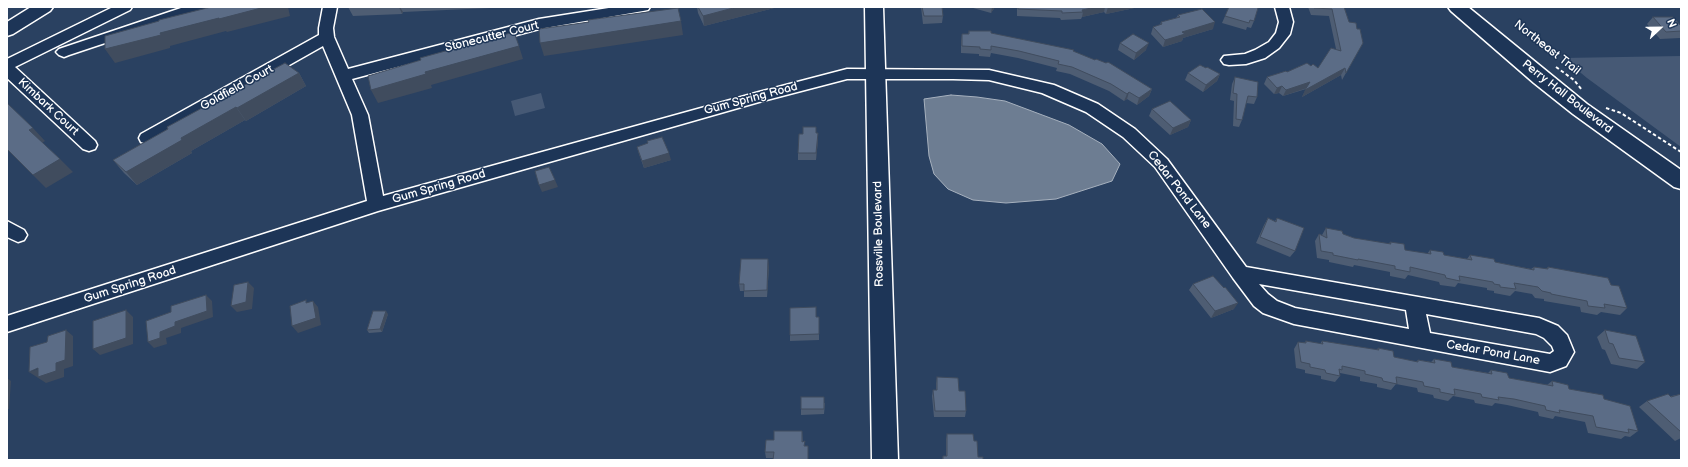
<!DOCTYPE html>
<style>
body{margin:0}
#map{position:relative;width:1688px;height:467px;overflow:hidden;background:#2a4161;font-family:"Balsamiq Sans",sans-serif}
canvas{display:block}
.frame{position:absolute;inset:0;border:8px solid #fff;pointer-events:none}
.north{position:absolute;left:1640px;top:8px;width:40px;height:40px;-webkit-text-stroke:3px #1d3557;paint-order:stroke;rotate:68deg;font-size:11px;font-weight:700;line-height:16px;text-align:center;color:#fff}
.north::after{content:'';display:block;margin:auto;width:14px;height:18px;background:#fff;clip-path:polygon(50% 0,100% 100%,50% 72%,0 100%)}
</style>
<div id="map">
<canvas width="1688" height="467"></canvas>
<div class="frame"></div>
<div class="north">N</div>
</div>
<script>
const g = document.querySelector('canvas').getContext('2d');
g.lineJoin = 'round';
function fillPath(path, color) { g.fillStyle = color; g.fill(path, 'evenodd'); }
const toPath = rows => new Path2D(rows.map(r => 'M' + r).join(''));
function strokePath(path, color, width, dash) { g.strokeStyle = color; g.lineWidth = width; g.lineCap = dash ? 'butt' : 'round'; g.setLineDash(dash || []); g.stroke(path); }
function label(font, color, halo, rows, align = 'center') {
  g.font = font + ' "Balsamiq Sans",sans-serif'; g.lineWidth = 3; g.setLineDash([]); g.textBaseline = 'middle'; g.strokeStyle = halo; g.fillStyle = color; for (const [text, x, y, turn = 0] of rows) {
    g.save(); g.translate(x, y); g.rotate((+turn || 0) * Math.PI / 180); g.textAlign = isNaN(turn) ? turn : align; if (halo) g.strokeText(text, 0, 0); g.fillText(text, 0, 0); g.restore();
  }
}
const green = toPath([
 [1681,56,1681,147,1587,78,1563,58],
 [541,93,545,108,515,116,511,101]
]);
const water = toPath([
 [951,95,977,97,1005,101,1069,125,1102,144,1120,164,1112,181,1056,199,1006,203,973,200,948,189,934,174,929,156,924,99,951,95]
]);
const path = toPath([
 [1556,67,1574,80,1582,90],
 [1606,108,1621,113,1681,152]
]);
const minor = toPath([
 [113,7,132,7,130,10,15,67,95,141,97,145,95,149,89,151,83,149,7,78,7,59,113,7],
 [184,7,206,7,204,10,69,55,64,57,59,55,56,52,59,49,184,7],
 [323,7,337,7,333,28,334,37,348,69,539,19,615,7,650,7,648,10,643,11,539,29,352,79,368,115,383,196,759,92,847,69,989,70,1054,85,1098,104,1135,129,1167,159,1246,267,1539,318,1558,326,1567,335,1574,352,1566,366,1550,372,1294,324,1263,313,1254,306,1233,278,1155,167,1123,137,1086,112,1042,93,989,80,953,79,847,79,759,102,378,211,7,332,7,316,367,201,352,115,323,46,153,142,147,144,141,142,139,138,141,134,319,35,319,28,323,7],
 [1259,284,1406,310,1409,329,1295,308,1277,301,1268,294,1259,284],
 [1426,314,1536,334,1544,338,1552,346,1554,351,1550,354,1430,333,1426,314],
 [1275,7,1289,7,1293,22,1290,34,1279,48,1265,58,1246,64,1229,65,1224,64,1221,60,1224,56,1245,54,1255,50,1269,42,1276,33,1279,22,1275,7],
 [7,221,24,230,27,235,24,240,18,242,7,237,7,221]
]);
const major = toPath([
 [865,7,883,7,898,460,872,460,865,7],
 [1448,7,1468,7,1587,104,1681,170,1681,189,1674,187,1573,114,1534,83,1451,11,1448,7]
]);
const highway = toPath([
 [31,7,53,7,50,11,13,34,7,36,7,22,31,7]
]);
const wall = toPath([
 [348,7,491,7,490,8,403,12,402,14,353,16],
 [697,7,778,7,704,26,698,13],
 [921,7,942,7,943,16,942,23,923,24],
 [973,7,995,7,991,13,973,8],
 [1017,7,1139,7,1106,14,1104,12,1082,17,1081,19,1061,20,1060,18,1017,16],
 [1229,7,1254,21,1251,28,1247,27,1246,30,1222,23],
 [1308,7,1344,7,1349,22,1357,29,1363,43,1342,80,1341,75,1302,97,1306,89,1283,96,1279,93,1274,94,1264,84,1267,77,1311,66,1318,68,1336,49,1329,16,1311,15],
 [1178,15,1213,29,1183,38,1182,41,1163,47,1151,34,1153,27,1160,25,1161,22,1176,18],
 [1653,17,1681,26,1681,37,1680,38,1660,39,1647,24],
 [969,31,991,33,1073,51,1152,89,1149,96,1137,105,1127,99,1124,101,1109,91,1070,74,1056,71,1057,68,1018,58,991,53,990,57,979,56,979,54,961,53,961,41,962,34,968,34],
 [1120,43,1146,50,1134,60,1118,50],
 [1206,68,1220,74,1217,81,1203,92,1185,80,1188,73],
 [299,73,306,86,246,121,245,120,191,151,192,153,137,185,124,173,113,160,168,129,167,127],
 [1235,77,1257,97,1254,104,1246,103,1242,120,1239,127,1233,126,1234,101,1230,100,1232,84],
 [1152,109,1191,120,1188,127,1170,135,1149,116],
 [816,127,816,133,818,133,818,140,816,160,798,160,798,153,803,134],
 [637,147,671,160,644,168,639,154],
 [1268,218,1275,221,1277,218,1295,251,1290,257,1256,243,1264,225],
 [1326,228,1343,234,1354,238,1389,244,1390,242,1405,250,1427,254,1430,250,1444,255,1467,259,1470,255,1495,262,1531,269,1534,267,1546,269,1548,267,1611,285,1627,308,1620,315,1601,312,1597,315,1581,312,1580,307,1544,301,1544,299,1535,298,1532,294,1515,291,1510,296,1494,293,1494,291,1487,290,1487,288,1458,283,1455,287,1440,285,1439,282,1408,275,1405,279,1390,276,1390,272,1354,265,1353,267,1329,262,1329,260,1317,258,1315,241,1319,234,1322,235],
 [769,266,767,297,744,297,744,291,740,291,739,284],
 [1193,284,1234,309,1211,318,1189,290],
 [388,314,382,332,369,333,367,330],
 [816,317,819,317,819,340,790,341,790,335],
 [1605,330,1645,362,1637,369,1611,364,1605,350,1602,349,1597,337],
 [1306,341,1320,344,1322,341,1377,350,1378,348,1394,357,1416,362,1418,360,1431,362,1434,359,1452,367,1488,373,1491,370,1509,378,1547,385,1552,381,1569,389,1604,399,1638,431,1630,437,1625,436,1621,439,1588,433,1585,422,1555,416,1553,419,1539,416,1538,412,1507,405,1495,403,1492,406,1475,403,1474,400,1453,396,1448,401,1434,398,1433,395,1418,392,1417,388,1396,384,1391,390,1377,387,1377,384,1360,381,1360,377,1340,373,1340,376,1335,382,1321,379,1321,376,1305,373,1305,370,1296,368,1294,349,1298,342,1304,343],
 [937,377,959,391,966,411,965,417,934,417,932,396,933,390,936,390,936,383],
 [1681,394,1681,438,1675,441,1639,407,1647,401],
 [825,403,824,414,801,415,801,409],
 [802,431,803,442,808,452,808,460,773,460,773,458,766,458,765,452,774,440],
 [947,434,974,441,978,457,983,460,942,460,943,456,946,456,946,439]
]);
const shadedWall = toPath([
 [265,7,288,7,290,16,227,32,226,31,170,46,170,48,115,63,105,49,160,33,219,18],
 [399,7,400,7,403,12,402,14],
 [737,7,778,7,704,26,703,16],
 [992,7,995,7,991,13],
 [1096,7,1105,7,1104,12,1082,17,1083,12,1082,10],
 [1108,7,1139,7,1106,14],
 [681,21,683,35,544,56,540,43],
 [1215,22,1213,29,1183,38,1182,41,1163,47,1165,40,1182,32],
 [1149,43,1146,50,1134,60,1136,53],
 [519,46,523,59,431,85,432,88,378,103,371,90,425,72],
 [1345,68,1341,75,1302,97,1305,90],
 [299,73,306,86,246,121,237,108],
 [1220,74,1217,81,1203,92,1206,85],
 [1310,82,1307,88,1283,96,1286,90],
 [1282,86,1279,93,1274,94,1277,88],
 [1152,89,1149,96,1137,105,1139,98],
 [1129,92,1127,99,1124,101,1127,94],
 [236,107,245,120,191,151,192,153,137,185,126,172,181,138],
 [1191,120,1188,127,1170,135,1173,128],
 [33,128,45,141,42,143,29,130],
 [818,133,818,140,816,160,816,153],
 [669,153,671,160,644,168,642,161],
 [60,159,73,172,46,188,33,175],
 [555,180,558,187,542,192,539,185],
 [768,259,769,266,767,297,767,290],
 [248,282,254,288,252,309,237,312,231,306],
 [206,295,212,301,213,317,181,328,181,333,166,338,167,344,154,348,148,342,160,332,175,322],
 [313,301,318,307,321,325,298,333,292,326],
 [1238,303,1234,309,1211,318,1215,311],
 [126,310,133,317,133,344,100,355,93,349],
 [386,311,388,314,382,332,380,329],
 [66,330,73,336,73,366,64,369,64,377,46,383,29,372,56,363],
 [7,378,11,381,9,409,7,409]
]);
const building = toPath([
 [211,7,265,7,219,19,219,18,160,33,161,35,105,49,105,36,159,21,159,20,211,7],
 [698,7,737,7,703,16,698,7],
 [922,7,942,7,943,16,924,16,922,7],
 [1018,7,1096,7,1082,10,1083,12,1062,13,1062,11,1018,9,1018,7],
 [1229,7,1255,7,1258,8,1254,21,1250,20,1249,23,1225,16,1229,7],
 [1314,7,1344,7,1349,22,1356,23,1357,29,1360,29,1363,43,1346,73,1345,68,1305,90,1310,82,1286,90,1282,86,1277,88,1267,77,1286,71,1287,72,1307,63,1311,66,1313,64,1318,68,1331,48,1341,51,1332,9,1314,8,1314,7],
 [678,8,681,21,540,43,539,29,589,22,588,20,678,8],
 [1202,9,1215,22,1182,32,1185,34,1165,40,1153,27,1162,24,1161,22,1180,17,1178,15,1202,9],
 [1653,17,1673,17,1681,26,1681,31,1666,32,1653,17],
 [969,31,991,31,991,33,1074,50,1073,51,1095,60,1096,59,1106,63,1108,62,1152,89,1139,98,1129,92,1127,94,1111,84,1072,67,1058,64,1059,61,1019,51,991,46,991,50,980,49,980,47,962,46,962,34,969,34,969,31],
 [514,32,519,46,425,72,426,74,371,90,368,76,421,60,420,58,514,32],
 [1133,34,1149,43,1136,53,1120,43,1133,34],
 [285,63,299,73,237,108,236,107,181,138,182,140,126,172,113,160,168,129,167,127,285,63],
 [1200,65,1206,68,1207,67,1220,74,1206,85,1188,73,1200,65],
 [1235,77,1258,82,1257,97,1248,96,1242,120,1236,119,1237,94,1233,93,1235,77],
 [1170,101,1191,120,1173,128,1152,109,1170,101],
 [7,103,33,128,29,130,60,159,33,175,7,149,7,103],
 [803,127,816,127,816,133,818,133,816,153,798,153,799,134,803,134,803,127],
 [662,137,669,153,642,161,637,147,648,143,647,141,662,137],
 [549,167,555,180,539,185,535,171,549,167],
 [1268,218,1276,222,1277,218,1304,228,1295,251,1260,237,1268,218],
 [1326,228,1342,231,1343,234,1354,238,1391,244,1390,242,1404,244,1405,250,1431,254,1430,250,1443,252,1444,255,1472,260,1470,255,1494,259,1495,262,1534,270,1534,267,1548,269,1548,267,1608,278,1611,285,1619,286,1627,308,1604,304,1605,308,1588,306,1587,301,1551,294,1551,293,1542,291,1538,287,1514,283,1516,289,1500,287,1500,285,1494,284,1493,282,1459,276,1460,281,1446,278,1445,275,1410,267,1410,272,1395,269,1395,266,1358,259,1358,260,1333,255,1333,253,1321,251,1319,234,1327,238,1326,228],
 [741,259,768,259,767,290,744,291,744,284,739,284,741,259],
 [1213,276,1224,288,1225,287,1238,303,1215,311,1193,284,1213,276],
 [248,282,246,302,231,306,234,285,248,282],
 [206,295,207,311,175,322,175,326,160,332,160,338,148,342,146,321,171,312,171,306,206,295],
 [306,300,306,303,313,301,316,318,292,326,290,306,306,300],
 [816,307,816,317,819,317,819,334,790,335,790,308,816,307],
 [126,310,126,338,93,349,93,321,126,310],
 [373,311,386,311,380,329,367,330,373,311],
 [66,330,65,360,56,363,56,371,38,377,38,368,29,372,30,347,47,342,48,336,66,330],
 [1605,330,1636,336,1645,362,1619,358,1613,344,1609,343,1605,330],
 [1306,341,1323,344,1322,341,1379,350,1378,348,1393,351,1394,357,1418,362,1418,360,1435,363,1434,359,1451,362,1452,367,1492,374,1491,370,1507,373,1509,378,1553,386,1552,381,1568,385,1569,389,1603,395,1604,399,1630,406,1638,431,1628,429,1629,433,1596,427,1593,416,1559,410,1560,413,1546,410,1545,406,1514,399,1498,397,1499,400,1482,397,1481,394,1454,389,1455,395,1440,392,1440,389,1424,386,1423,382,1397,377,1396,377,1397,384,1383,381,1382,378,1365,374,1365,371,1342,366,1342,370,1339,369,1340,376,1326,373,1325,370,1310,367,1310,364,1301,362,1298,342,1306,343,1306,341],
 [937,377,958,378,959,391,965,391,966,411,935,411,933,390,937,390,937,377],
 [1668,394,1671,397,1681,394,1681,432,1647,401,1668,394],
 [801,397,824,397,824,409,801,409,801,397],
 [774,431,802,431,802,442,805,441,804,446,808,446,808,460,773,460,774,452,765,452,766,440,774,440,774,431],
 [947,434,973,434,974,441,977,441,978,457,983,457,983,460,943,460,943,456,947,456,947,434]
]);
const streetNames = [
 ["Stonecutter Court",492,37,-14],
 ["Northeast Trail",1547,48,38],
 ["Goldfield Court",237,88,-29],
 ["Perry Hall Boulevard",1567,97,38],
 ["Gum Spring Road",751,99,-15],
 ["Kimbark Court",48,107,43],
 ["Gum Spring Road",439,187,-16],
 ["Cedar Pond Lane",1179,190,52],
 ["Rossville Boulevard",879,234,-91],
 ["Gum Spring Road",130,285,-18],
 ["Cedar Pond Lane",1493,353,10]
];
fillPath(green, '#465975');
fillPath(water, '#6d7d92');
strokePath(water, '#a7b1be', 1);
strokePath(minor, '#fff', 3);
strokePath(major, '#fff', 3);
strokePath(highway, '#fff', 3);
strokePath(path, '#fff', 2, [3.5, 2.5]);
fillPath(minor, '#1d3557');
fillPath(major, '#1d3557');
fillPath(highway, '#1d3557');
fillPath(wall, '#4e5d73');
fillPath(shadedWall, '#404c5e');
fillPath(building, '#5b6c86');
strokePath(building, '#404c5e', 1);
label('12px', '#fff', '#1d3557', streetNames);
</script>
